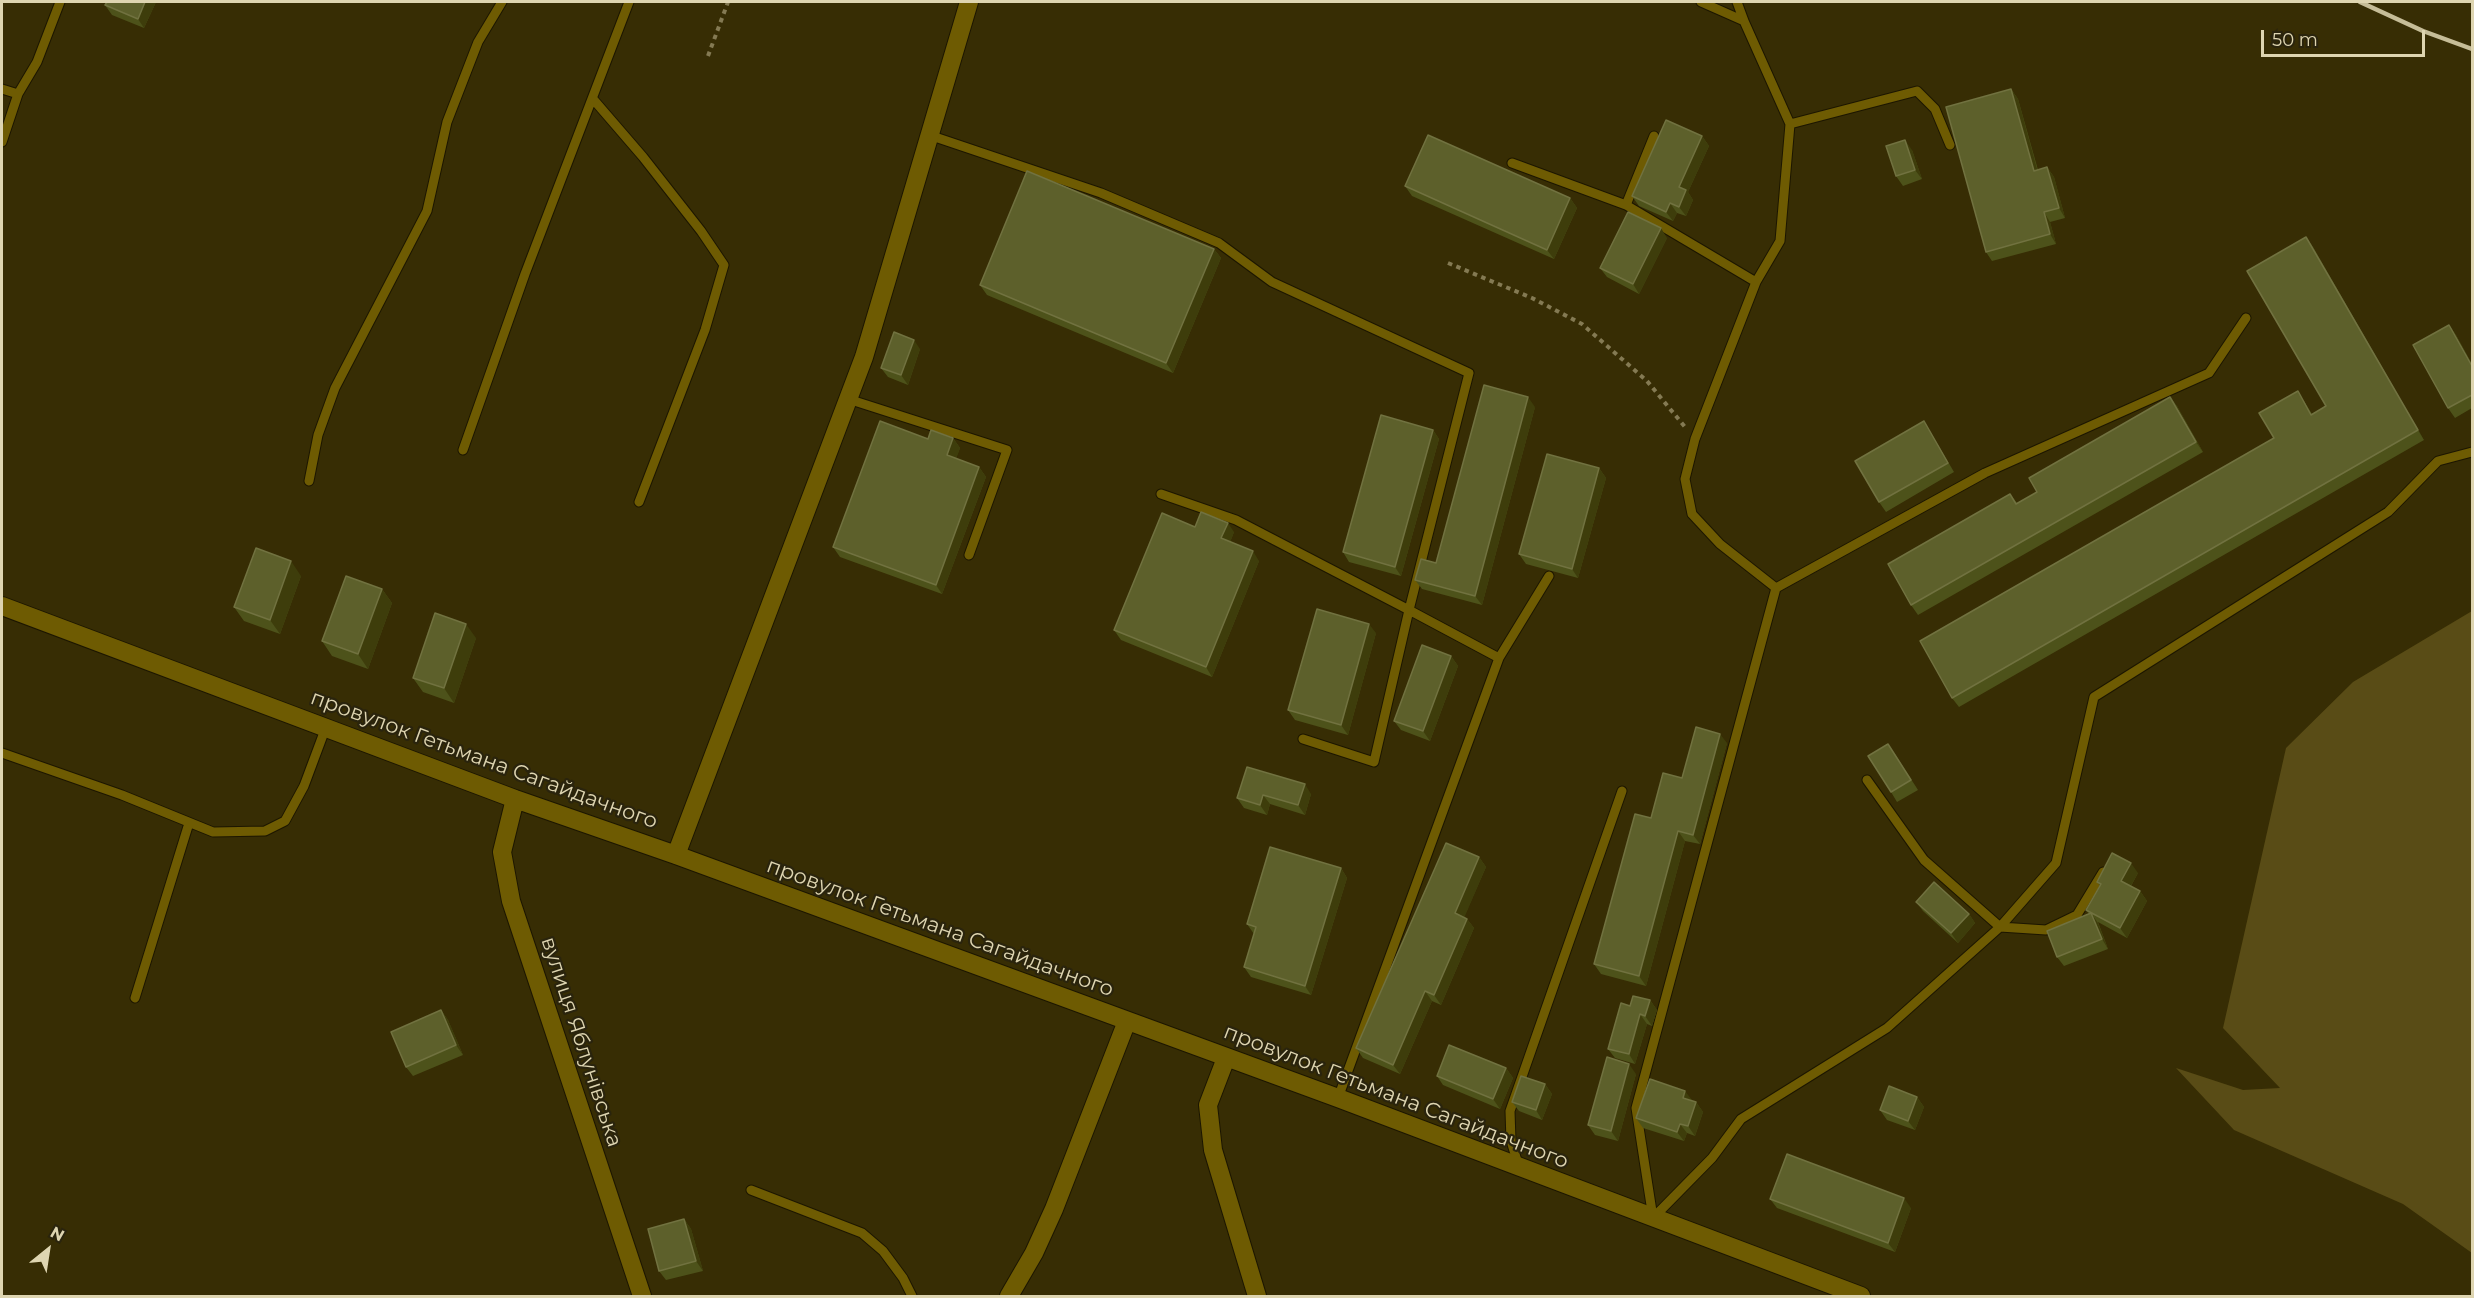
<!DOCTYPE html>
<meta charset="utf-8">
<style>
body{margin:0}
#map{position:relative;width:2474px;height:1298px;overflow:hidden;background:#372d04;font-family:Montserrat,sans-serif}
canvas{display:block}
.frame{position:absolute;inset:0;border:3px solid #ded5b1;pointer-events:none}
.north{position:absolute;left:18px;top:1220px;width:60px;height:60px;-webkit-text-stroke:4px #2a240d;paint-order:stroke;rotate:30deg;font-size:16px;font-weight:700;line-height:24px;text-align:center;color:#ded5b1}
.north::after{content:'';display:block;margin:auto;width:21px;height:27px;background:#ded5b1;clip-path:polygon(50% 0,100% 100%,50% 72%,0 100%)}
.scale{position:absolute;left:2261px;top:30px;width:164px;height:27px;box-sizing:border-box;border:3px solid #ded5b1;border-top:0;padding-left:8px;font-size:18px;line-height:21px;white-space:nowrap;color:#ded5b1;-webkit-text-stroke:4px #2a240d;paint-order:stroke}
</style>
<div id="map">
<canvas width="2474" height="1298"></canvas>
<div class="frame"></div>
<div class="north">N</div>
<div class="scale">50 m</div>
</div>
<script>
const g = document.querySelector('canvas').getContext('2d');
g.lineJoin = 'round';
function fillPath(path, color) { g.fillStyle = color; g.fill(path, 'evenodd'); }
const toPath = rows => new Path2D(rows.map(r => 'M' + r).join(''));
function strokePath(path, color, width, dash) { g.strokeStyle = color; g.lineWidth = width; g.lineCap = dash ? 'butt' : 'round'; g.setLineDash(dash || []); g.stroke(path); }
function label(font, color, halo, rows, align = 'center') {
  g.font = font + ' Montserrat,sans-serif'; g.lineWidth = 4.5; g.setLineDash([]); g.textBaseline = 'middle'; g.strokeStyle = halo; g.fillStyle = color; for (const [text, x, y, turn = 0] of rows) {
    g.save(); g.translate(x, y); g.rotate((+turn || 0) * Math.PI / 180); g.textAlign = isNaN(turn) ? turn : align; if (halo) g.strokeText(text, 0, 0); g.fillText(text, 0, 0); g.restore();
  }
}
const green = toPath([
 [2472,611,2472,1253,2403,1204,2234,1130,2176,1068,2243,1090,2280,1088,2223,1028,2286,748,2353,682]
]);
const path = toPath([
 [708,56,728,2],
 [1448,263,1532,298,1582,324,1647,381,1685,427]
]);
const lane = toPath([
 [1701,2,1744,21,1790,124,1780,241,1756,282,1695,439,1685,479,1692,514,1720,544,1776,588],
 [1737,2,1744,21],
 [2,89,18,94,37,62,60,2],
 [593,99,643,157,701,231,724,265,705,330,639,502],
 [1790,124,1917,91,1935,109,1950,145],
 [929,135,1101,193,1219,243,1272,282,1469,373,1409,610,1499,658],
 [2,142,18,94],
 [1512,163,1626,205,1756,282],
 [1626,205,1654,136],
 [848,399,1007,450,969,555],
 [463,450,525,274,629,2],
 [309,481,318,435,335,388,427,211,447,122,478,42,502,2],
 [1161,494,1236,520,1409,610,1374,762,1303,739],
 [2,753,122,795,213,832,265,831,285,821,304,786,326,727],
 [1867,780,1924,860,2000,927,2046,930,2077,915,2103,872],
 [135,998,189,823],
 [1338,1098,1499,658,1549,576],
 [1519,1167,1511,1141,1510,1111,1622,791],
 [751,1190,862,1233,883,1251,903,1278,912,1296],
 [1653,1218,1636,1108,1776,588,1985,473,2209,373,2246,318],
 [1653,1218,1712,1158,1741,1119,1887,1028,2000,927,2056,863,2094,697,2388,512,2438,461,2472,452]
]);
const street = toPath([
 [2,606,515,799,676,855,1338,1098,1861,1296],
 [515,799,502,852,511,901,642,1296],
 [676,855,864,357,969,2],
 [1226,1058,1208,1105,1213,1150,1257,1296],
 [1009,1296,1034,1253,1054,1209,1127,1021]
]);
const rail = toPath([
 [2360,2,2423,31,2472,49]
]);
const wall = toPath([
 [107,2,156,2,144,28,112,15,105,5],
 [2011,89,2018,99,2038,170,2047,167,2054,177,2065,218,2050,222,2056,244,1992,261,1986,252],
 [1702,136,1709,146,1688,192,1693,200,1686,216,1677,213,1673,221,1639,206,1632,196],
 [1912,150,1922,179,1903,186,1896,176],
 [1405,186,1570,198,1577,208,1554,259,1412,196],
 [2306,237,2313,247,2424,440,1959,707,1952,698,2274,438,2304,401,2312,414,2326,406],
 [1667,238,1639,294,1607,277,1600,268],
 [1214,249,1221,258,1173,373,987,295,980,285],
 [2449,325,2456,335,2472,364,2472,408,2455,418,2448,408],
 [920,349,908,385,888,377,881,368],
 [2170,397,2177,406,2203,452,1918,615,1911,605,2010,494,2017,503,2037,492],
 [1535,407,1482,605,1422,589,1415,580,1436,563],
 [1433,430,1439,439,1401,576,1349,562,1343,552],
 [1930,431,1954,472,1886,512,1879,502],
 [953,438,960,448,956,458,979,467,986,477,942,594,840,557,833,547,928,439],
 [1599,468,1606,478,1578,578,1526,564,1519,554],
 [1195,527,1234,532,1230,542,1259,561,1212,677,1121,640,1114,630],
 [301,576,280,634,244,621,234,607],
 [382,589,392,603,368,669,332,656,322,641],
 [1376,633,1348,735,1295,720,1288,710],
 [476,638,454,703,423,692,413,678],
 [1451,656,1458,666,1430,741,1401,730,1394,721],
 [1727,743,1700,844,1685,841,1646,986,1601,974,1594,964,1651,818,1682,778],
 [1895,754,1918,790,1897,802,1891,792],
 [1247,767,1311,794,1305,815,1270,804,1267,815,1244,808,1237,798],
 [1479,857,1486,867,1464,917,1467,919,1474,928,1441,1005,1432,1001,1400,1074,1363,1058,1356,1048],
 [1341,868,1347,878,1311,995,1251,977,1244,967,1254,934,1247,924],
 [2138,873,2131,886,2140,891,2147,901,2127,938,2098,922,2108,949,2064,966,2057,957,2089,914,2086,910,2100,886,2097,882],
 [1916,902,1969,914,1975,923,1958,943,1923,911],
 [1650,1000,1657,1010,1652,1026,1647,1024,1635,1064,1615,1058,1608,1049,1630,1006],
 [441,1010,448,1020,463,1055,413,1076,406,1067],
 [1506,1068,1513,1078,1500,1109,1443,1085,1437,1076],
 [1636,1074,1618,1141,1595,1135,1588,1125],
 [1545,1084,1552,1094,1542,1120,1519,1111,1512,1102],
 [1917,1097,1924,1107,1915,1130,1887,1120,1880,1110],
 [1696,1102,1703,1112,1695,1136,1687,1133,1684,1141,1643,1128,1636,1118],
 [1770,1199,1911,1208,1895,1252,1777,1208],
 [684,1219,691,1229,703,1271,666,1280,659,1271]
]);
const shadedWall = toPath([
 [145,2,156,2,144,28,138,19],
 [2011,89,2018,99,2040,180,2034,171],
 [1702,136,1709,146,1688,192,1693,200,1686,216,1679,207,1679,187],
 [1905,140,1912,150,1922,179,1915,170],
 [2047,167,2054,177,2065,218,2059,208],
 [1570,198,1577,208,1554,259,1547,250],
 [1670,203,1677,213,1673,221,1666,212],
 [2044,212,2050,222,2056,244,2050,234],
 [1661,228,1667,238,1639,294,1633,284],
 [2306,237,2313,247,2424,440,2418,430],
 [1214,249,1221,258,1173,373,1166,363],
 [2449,325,2456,335,2472,364,2472,366],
 [914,340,920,349,908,385,901,375],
 [1528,397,1535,407,1482,605,1475,596],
 [2170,397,2177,406,2203,452,2196,442],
 [1433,430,1439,439,1401,576,1395,567],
 [953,438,960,448,954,465,947,455],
 [979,467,986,477,942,594,936,585],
 [1599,468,1606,478,1578,578,1572,569],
 [1228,523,1234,532,1228,548,1221,538],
 [1253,551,1259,561,1212,677,1206,667],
 [291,561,301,576,280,634,270,620],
 [382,589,392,603,368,669,358,654],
 [466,624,476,638,454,703,444,688],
 [1369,624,1376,633,1348,735,1341,725],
 [1451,656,1458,666,1430,741,1423,731],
 [1720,734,1727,743,1700,844,1693,835],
 [1305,784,1311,794,1305,815,1298,805],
 [1263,795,1270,804,1267,815,1260,805],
 [1678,831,1685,841,1646,986,1639,976],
 [1479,857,1486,867,1462,923,1455,913],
 [2131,863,2138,873,2128,891,2121,881],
 [1341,868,1347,878,1311,995,1305,986],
 [2140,891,2147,901,2127,938,2120,928],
 [2091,913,2098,923,2108,949,2102,939],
 [1969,914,1975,923,1958,943,1951,933],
 [1467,919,1474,928,1441,1005,1434,995],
 [1425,991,1432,1001,1400,1074,1393,1065],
 [1650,1000,1657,1010,1652,1026,1645,1016],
 [441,1010,448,1020,463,1055,456,1045],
 [1640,1014,1647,1024,1635,1064,1629,1054],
 [1629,1064,1636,1074,1618,1141,1611,1131],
 [1506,1068,1513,1078,1500,1109,1493,1099],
 [1545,1084,1552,1094,1542,1120,1536,1110],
 [1685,1091,1692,1100,1683,1098],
 [1917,1097,1924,1107,1915,1130,1908,1121],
 [1696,1102,1703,1112,1695,1136,1688,1126],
 [1680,1124,1687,1133,1684,1141,1677,1132],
 [1904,1198,1911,1208,1895,1252,1888,1243],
 [684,1219,691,1229,703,1271,696,1261]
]);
const building = toPath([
 [107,2,145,2,138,19,105,5,107,2],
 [2011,89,2034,171,2047,167,2059,208,2044,212,2050,234,1986,252,1946,107,2011,89],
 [1666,120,1702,136,1679,187,1686,190,1679,207,1670,203,1666,212,1632,196,1666,120],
 [1428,135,1570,198,1547,250,1405,186,1428,135],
 [1905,140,1915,170,1896,176,1886,146,1905,140],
 [1027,171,1214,249,1166,363,980,285,1027,171],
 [1628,212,1661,228,1633,284,1600,268,1628,212],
 [2306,237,2418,430,1952,698,1920,641,2274,438,2259,413,2298,391,2311,415,2326,406,2247,271,2306,237],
 [2449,325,2472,366,2472,395,2448,408,2413,345,2449,325],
 [894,332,914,340,901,375,881,368,894,332],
 [1484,385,1528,397,1475,596,1415,580,1421,559,1436,563,1484,385],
 [2170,397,2196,442,1911,605,1888,564,2010,494,2016,504,2037,492,2029,478,2170,397],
 [1381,415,1433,430,1395,567,1343,552,1381,415],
 [880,421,928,439,931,430,953,438,947,455,979,467,936,585,833,547,880,421],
 [1924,421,1948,463,1879,502,1855,461,1924,421],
 [1547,454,1599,468,1572,569,1519,554,1547,454],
 [1201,512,1228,523,1221,538,1253,551,1206,667,1114,630,1162,513,1195,527,1201,512],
 [256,548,291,561,270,620,234,607,256,548],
 [346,576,382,589,358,654,322,641,346,576],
 [1317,609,1369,624,1341,725,1288,710,1317,609],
 [435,613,466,624,444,688,413,678,435,613],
 [1422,645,1451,656,1423,731,1394,721,1422,645],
 [1696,727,1720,734,1693,835,1678,831,1639,976,1594,964,1635,814,1651,818,1663,773,1682,778,1696,727],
 [1888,744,1911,780,1891,792,1868,756,1888,744],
 [1247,767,1305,784,1298,805,1263,795,1260,805,1237,798,1247,767],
 [1446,843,1479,857,1455,913,1467,919,1434,995,1425,991,1393,1065,1356,1048,1446,843],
 [1270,847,1341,868,1305,986,1244,967,1256,927,1247,924,1270,847],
 [2112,853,2131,863,2121,881,2140,891,2120,928,2086,910,2101,884,2097,882,2112,853],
 [1934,882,1969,914,1951,933,1916,902,1934,882],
 [2091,913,2102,939,2057,957,2047,931,2091,913],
 [1633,996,1650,1000,1645,1016,1640,1014,1629,1054,1608,1049,1621,1003,1630,1006,1633,996],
 [441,1010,456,1045,406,1067,391,1032,441,1010],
 [1449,1045,1506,1068,1493,1099,1437,1076,1449,1045],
 [1607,1057,1629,1064,1611,1131,1588,1125,1607,1057],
 [1521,1076,1545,1084,1536,1110,1512,1102,1521,1076],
 [1650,1079,1685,1091,1683,1098,1696,1102,1688,1126,1680,1124,1677,1132,1636,1118,1650,1079],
 [1889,1086,1917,1097,1908,1121,1880,1110,1889,1086],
 [1787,1154,1904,1198,1888,1243,1770,1199,1787,1154],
 [684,1219,696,1261,659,1271,648,1229,684,1219]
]);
const streetNames = [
 ["провулок Гетьмана Сагайдачного",484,760,20],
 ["провулок Гетьмана Сагайдачного",940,928,20],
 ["вулиця Яблунівська",581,1042,72],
 ["провулок Гетьмана Сагайдачного",1396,1097,21]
];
fillPath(green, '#594c16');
strokePath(lane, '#1c1601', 11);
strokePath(street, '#1c1601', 20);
strokePath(path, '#847a53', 4, [4.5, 4.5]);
strokePath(lane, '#6e5b02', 9);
strokePath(street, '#6e5b02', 18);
strokePath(rail, '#c6bd98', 4.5);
fillPath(wall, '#4d521a');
fillPath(shadedWall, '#3e3d0b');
fillPath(building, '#5d602b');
strokePath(building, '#717240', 1.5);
label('21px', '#ded5b1', '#2a240d', streetNames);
</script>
